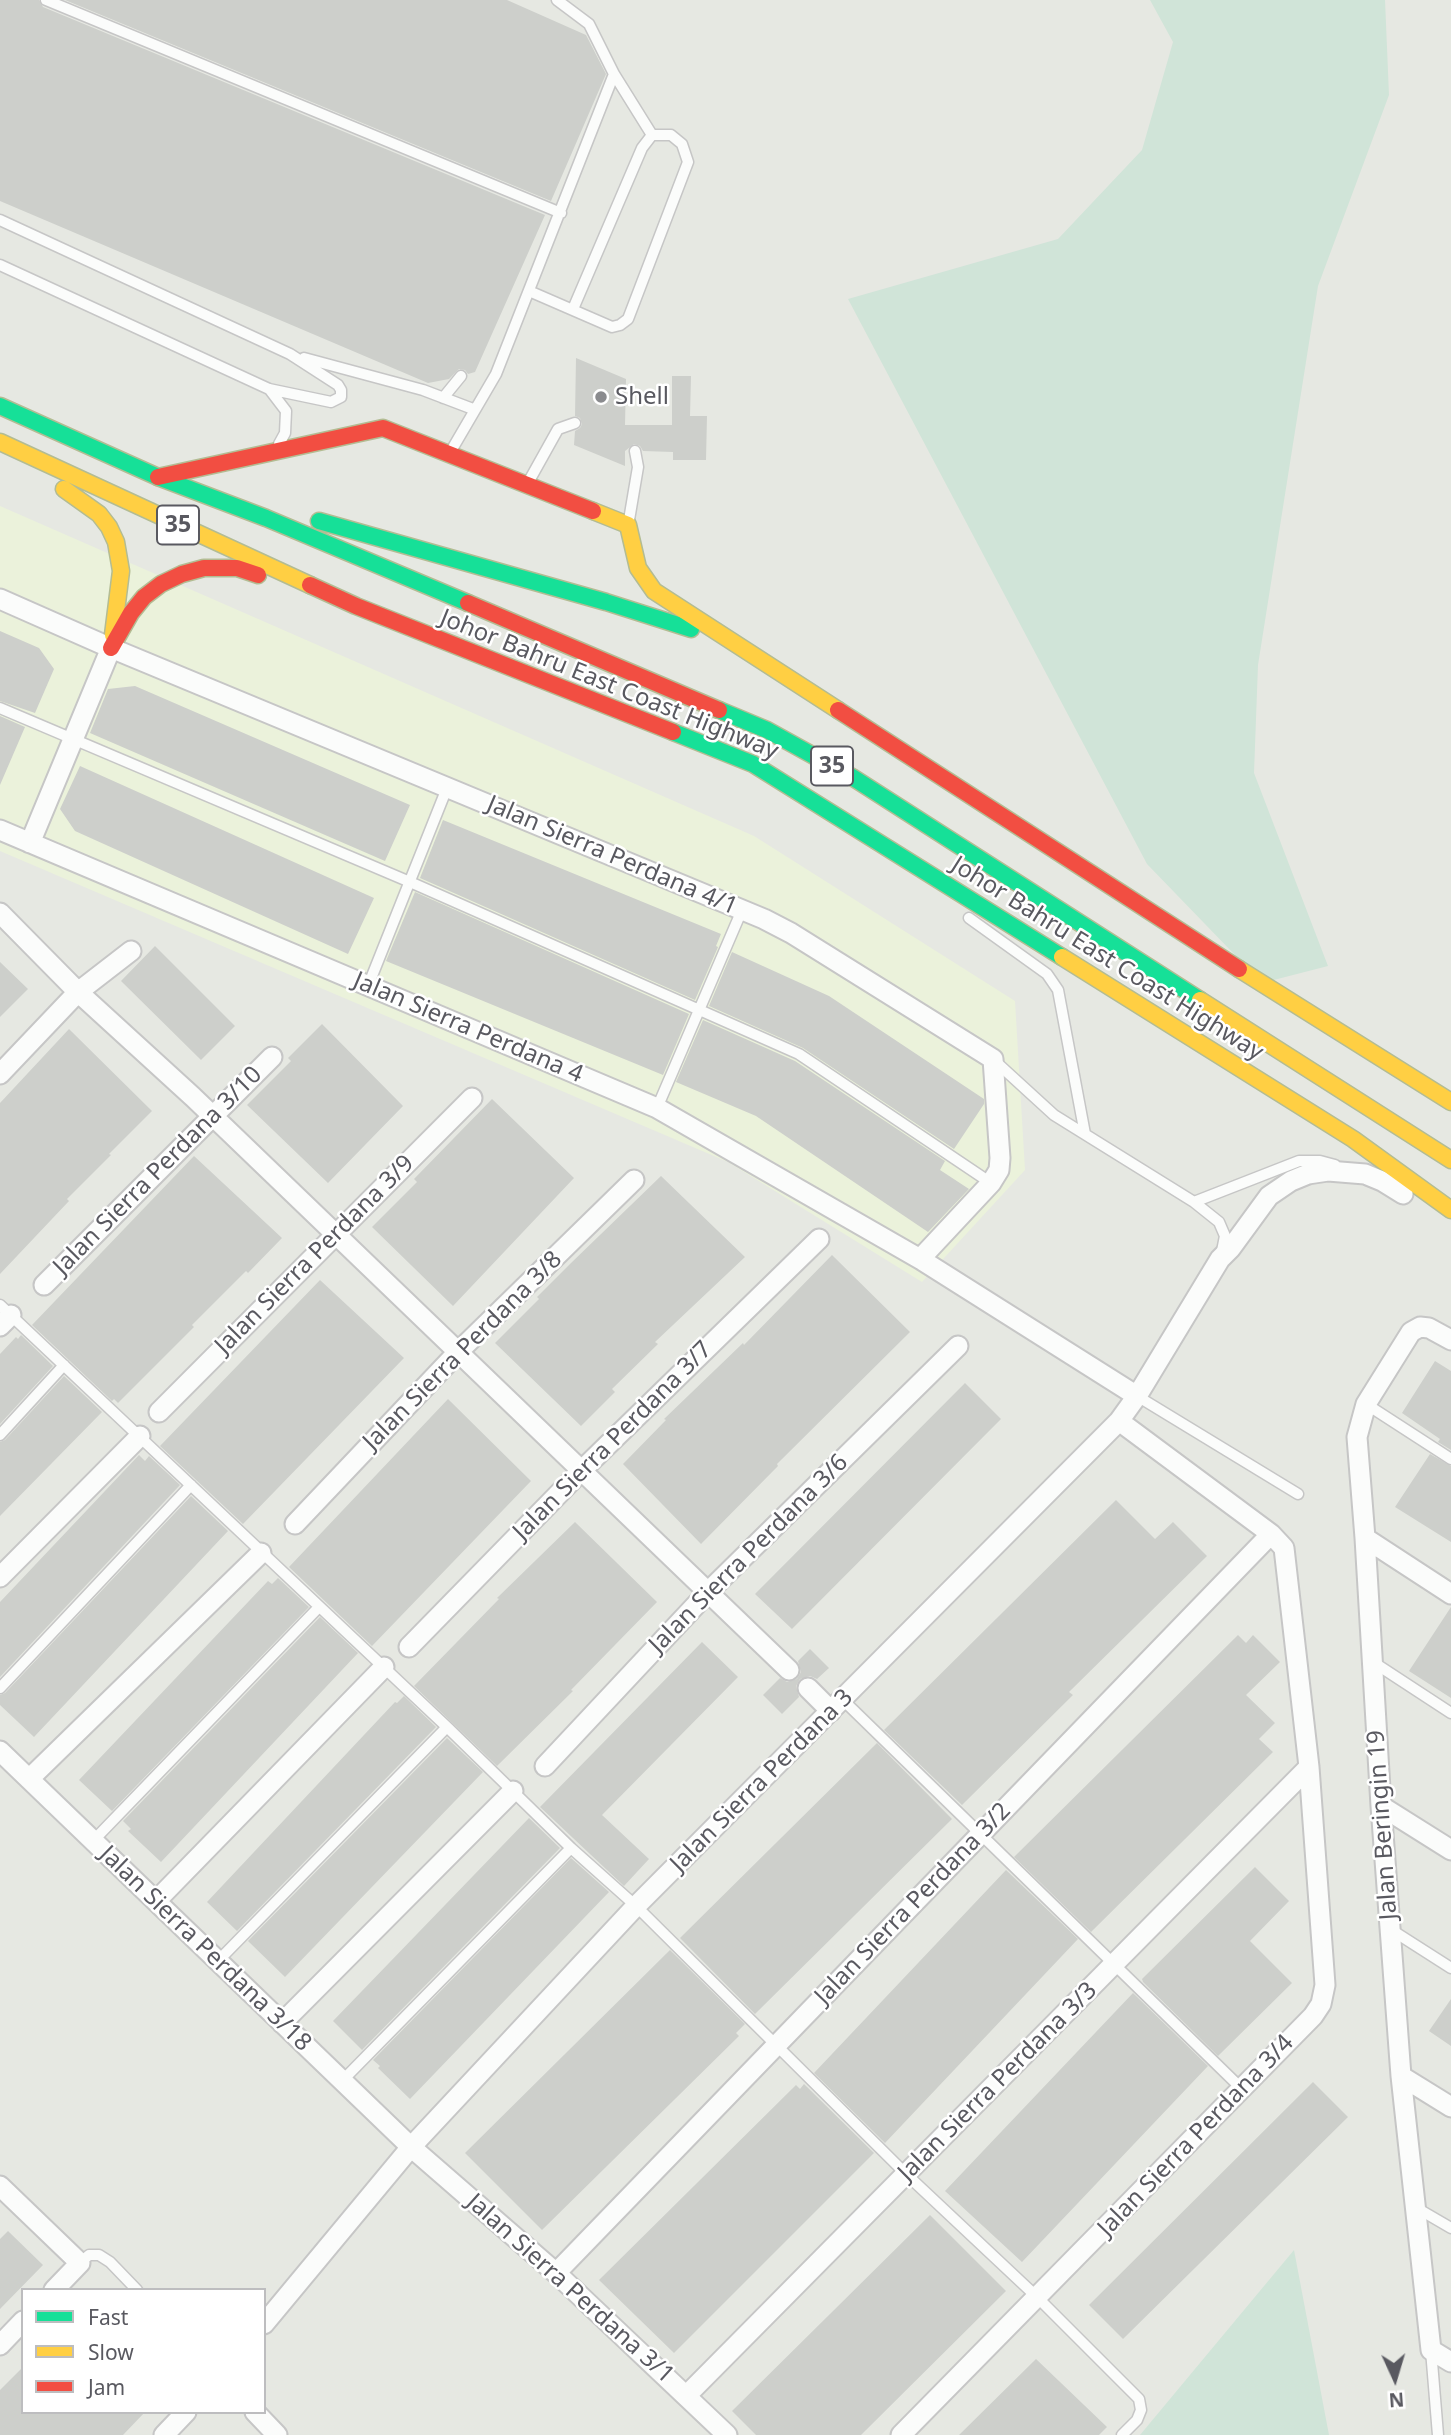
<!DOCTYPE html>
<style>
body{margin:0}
#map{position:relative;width:1451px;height:2435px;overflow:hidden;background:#e6e8e2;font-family:"Noto Sans",sans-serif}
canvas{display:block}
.legend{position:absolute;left:21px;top:2288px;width:245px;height:126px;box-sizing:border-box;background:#fff;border:2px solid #bdbdbf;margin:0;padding:9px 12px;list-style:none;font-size:21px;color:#595960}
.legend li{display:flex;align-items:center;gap:14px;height:35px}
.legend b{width:35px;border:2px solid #bdbdbf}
.north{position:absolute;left:1360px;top:2344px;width:70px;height:70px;-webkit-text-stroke:5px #fff;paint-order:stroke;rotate:176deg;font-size:19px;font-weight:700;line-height:28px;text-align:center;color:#595960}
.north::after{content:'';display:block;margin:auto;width:24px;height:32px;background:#595960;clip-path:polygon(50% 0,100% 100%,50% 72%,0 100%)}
</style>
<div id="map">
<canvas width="1451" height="2435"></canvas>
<ul class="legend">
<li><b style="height:9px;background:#16e098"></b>Fast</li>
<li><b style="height:9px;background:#ffcf43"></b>Slow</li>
<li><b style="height:9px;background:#f24e42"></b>Jam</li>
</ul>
<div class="north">N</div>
</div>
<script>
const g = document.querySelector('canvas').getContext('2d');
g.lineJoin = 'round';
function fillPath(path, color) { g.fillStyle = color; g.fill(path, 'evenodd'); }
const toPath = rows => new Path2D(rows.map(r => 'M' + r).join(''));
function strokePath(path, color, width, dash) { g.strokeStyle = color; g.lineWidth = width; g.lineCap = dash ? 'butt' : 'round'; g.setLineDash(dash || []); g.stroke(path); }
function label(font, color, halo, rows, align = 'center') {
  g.font = font + ' "Noto Sans",sans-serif'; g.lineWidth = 5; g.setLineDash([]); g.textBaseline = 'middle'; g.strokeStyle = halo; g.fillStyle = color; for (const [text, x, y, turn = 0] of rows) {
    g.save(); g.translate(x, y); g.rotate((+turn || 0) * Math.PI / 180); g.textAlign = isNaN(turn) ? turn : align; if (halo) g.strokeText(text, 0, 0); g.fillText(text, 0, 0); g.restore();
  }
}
const commercial = toPath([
 [0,506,754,836,1015,1001,1025,1170,922,1282,728,1162,0,851]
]);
const green = toPath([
 [1150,0,1385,0,1389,95,1318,286,1258,665,1254,773,1328,966,1262,983,1147,864,848,299,1058,239,1142,150,1173,42],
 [1294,2250,1329,2435,1140,2435]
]);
const building = toPath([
 [0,0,39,0,43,7,545,215,475,372,468,374,465,370,459,369,449,379,428,383,0,201],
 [65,0,507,0,586,35,606,74,551,201],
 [576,358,626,379,625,425,672,425,672,376,691,376,690,416,707,416,706,460,673,460,673,452,643,451,640,446,634,444,625,451,625,466,574,445,575,431,580,428,582,424,580,418,575,416],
 [0,631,39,648,54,669,35,713,0,701],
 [135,686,410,805,385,861,90,733,108,689],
 [0,716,25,727,0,785],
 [80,766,374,898,348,954,75,831,60,809],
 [443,820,721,934,716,946,718,947,695,1000,420,878],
 [415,892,689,1014,663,1075,386,961],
 [155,946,235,1026,201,1060,121,981],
 [732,952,829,996,984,1099,984,1104,954,1149,803,1048,709,1006],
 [0,962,28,989,0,1017],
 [703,1020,795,1061,945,1161,940,1170,969,1189,928,1232,756,1116,676,1082],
 [322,1024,403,1106,328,1183,247,1105,291,1061,288,1058],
 [69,1029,152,1111,109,1154,111,1155,67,1199,69,1201,0,1274,0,1103],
 [492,1099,574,1178,453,1306,372,1227,417,1182,414,1179],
 [194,1156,282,1238,248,1273,246,1271,192,1325,194,1327,118,1403,114,1399,112,1401,32,1325],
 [661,1176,745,1257,655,1342,658,1344,612,1389,615,1392,581,1426,495,1343,539,1299,537,1297,571,1263],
 [832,1255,910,1332,777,1464,778,1466,701,1544,623,1464,666,1420,664,1419,743,1343,744,1345],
 [320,1280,404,1358,243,1524,160,1446],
 [21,1335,53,1366,0,1424,0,1354,16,1337,18,1339],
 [1435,1361,1451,1371,1451,1450,1438,1442,1440,1439,1402,1413],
 [64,1376,102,1412,0,1516,0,1442,5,1440],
 [965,1383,1001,1419,792,1629,755,1594],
 [448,1399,531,1481,372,1646,289,1567],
 [1430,1454,1451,1466,1451,1542,1395,1507],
 [139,1455,145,1461,149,1456,180,1485,0,1677,0,1602],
 [191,1496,228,1531,34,1737,0,1705,0,1695,5,1693],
 [1116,1500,1155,1539,1173,1522,1207,1556,1069,1692,1073,1695,962,1805,884,1730],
 [575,1522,657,1602,571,1690,573,1691,497,1766,414,1686,499,1599,497,1598],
 [278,1578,309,1607,112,1811,79,1780,268,1581,272,1584],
 [1451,1607,1451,1698,1409,1671],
 [320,1617,358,1653,161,1862,128,1831,131,1829,123,1821],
 [1238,1635,1246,1643,1253,1635,1280,1662,1246,1695,1275,1723,1259,1739,1273,1752,1091,1932,1014,1857],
 [702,1642,738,1677,602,1815,649,1859,624,1886,540,1807],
 [810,1649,829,1668,817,1679,810,1676,800,1679,796,1686,799,1697,782,1714,763,1695,780,1678,787,1682,797,1679,801,1672,798,1661],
 [404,1696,436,1727,237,1931,207,1902,395,1702,397,1703],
 [447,1738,483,1772,285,1977,248,1941],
 [877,1743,952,1819,755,2014,680,1938],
 [529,1818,560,1848,362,2050,333,2021],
 [571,1858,609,1892,410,2099,378,2068,380,2066,373,2060],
 [1255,1867,1289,1901,1250,1941,1292,1983,1218,2056,1143,1982,1142,1979],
 [1006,1870,1078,1939,885,2143,814,2073],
 [670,1950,745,2024,736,2033,739,2036,542,2230,465,2153],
 [1133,1993,1208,2066,1022,2262,945,2191],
 [1451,1999,1451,2046,1429,2031],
 [1313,2082,1348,2117,1123,2339,1089,2305],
 [804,2084,874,2153,674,2353,599,2280,796,2085,800,2089],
 [930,2215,1006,2291,861,2435,756,2435,732,2411],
 [8,2231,43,2265,0,2309,0,2239],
 [1036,2359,1107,2427,1099,2435,959,2435],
 [23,2367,23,2412,145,2412,123,2435,0,2435,0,2390]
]);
const lane = toPath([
 [46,0,561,213],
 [614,74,652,135],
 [0,220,290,354,338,385,341,390,341,397,331,402,269,389,0,265],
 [529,291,612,327,620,325,628,319,688,162,682,144,671,135,652,135],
 [573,309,642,148,652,135],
 [304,358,423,390,473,409],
 [270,390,286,411,285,433,279,444],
 [443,398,461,376],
 [451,451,496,374,614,74,589,24,557,0],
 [529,481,558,429,575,423],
 [629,520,638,467,635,451],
 [0,708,410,882,799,1054,991,1183],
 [969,918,1047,974,1058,990,1085,1134],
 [368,986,447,788],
 [996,1062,1054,1115,1194,1202,1219,1222,1225,1236,1222,1251],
 [657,1108,742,910],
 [1194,1202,1299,1161,1320,1161,1335,1165],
 [0,1305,447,1727,571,1848,636,1906,906,2174,1038,2298,1139,2399,1141,2410,1137,2420,1122,2435],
 [1137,1396,1298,1494],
 [1366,1404,1451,1459],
 [0,1435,64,1365],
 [1373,1662,1451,1713],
 [0,1688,191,1485],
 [843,1700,1242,2089],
 [93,1841,319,1607],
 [1390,1929,1451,1968],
 [218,1961,447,1727],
 [342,2081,571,1848],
 [1415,2207,1451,2228],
 [80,2263,89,2255,99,2255,110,2262,137,2290],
 [1431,2350,1438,2435]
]);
const street = toPath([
 [0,599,111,648,764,919,791,933,993,1059,1000,1158,999,1170,991,1183,920,1259],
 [0,830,657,1108,920,1259,1137,1396],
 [30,843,111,648],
 [0,913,78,992,193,1097,789,1670],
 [0,1074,78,992,131,951],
 [44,1285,272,1057],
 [0,1326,11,1315],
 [1451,1340,1429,1328,1420,1327,1411,1332,1366,1404,1357,1437,1365,1538,1381,1806,1401,2076,1431,2350,1451,2362],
 [159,1412,472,1098],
 [295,1524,458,1352,634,1180],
 [1365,1538,1451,1594],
 [0,1577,140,1436],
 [409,1647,581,1471,819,1239],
 [808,1688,831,1711],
 [0,1751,411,2147,556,2273,727,2435],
 [545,1766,708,1592,958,1346],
 [29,1779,261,1553],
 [1381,1806,1451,1850],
 [156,1901,384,1667],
 [282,2023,513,1791],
 [1401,2076,1451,2107],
 [0,2186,80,2263,54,2290],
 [556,2273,1271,1534],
 [264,2324,411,2147,636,1906,1119,1421,1137,1396,1220,1259,1231,1248,1269,1196,1291,1181,1308,1174,1328,1171,1365,1174,1382,1181,1403,1194],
 [0,2345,23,2321],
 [686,2396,1309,1767],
 [255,2412,277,2435],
 [164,2435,186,2412],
 [901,2435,1313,2016,1321,2004,1325,1985,1309,1767,1284,1548,1271,1534,1119,1421]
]);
const fast = toPath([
 [0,406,158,477,266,518,468,603],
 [319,521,606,602,691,629],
 [719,710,767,730,852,777,1200,1000],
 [673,732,753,764,1062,957]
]);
const slow = toPath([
 [0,442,310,585],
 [64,489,99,514,109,527,116,542,121,571,113,635],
 [593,511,628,525,638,568,654,591,838,710],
 [1062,957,1353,1139,1451,1210],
 [1239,969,1451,1102],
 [1200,1000,1451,1160]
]);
const jam = toPath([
 [158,477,383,428,593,511],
 [310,585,356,606,673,732],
 [468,603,719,710],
 [111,648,131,613,144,597,161,584,182,574,204,568,237,568,258,575],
 [838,710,1239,969]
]);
const markers = [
 [601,397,7,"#8a8b8e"]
];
const shields = [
 [178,525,42],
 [832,766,42]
];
const shieldNames = [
 ["35",178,525],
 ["35",832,766]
];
const poiNames = [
 ["Shell",615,397]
];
const streetNames = [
 ["Johor Bahru East Coast Highway",609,685,22],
 ["Jalan Sierra Perdana 4/1",612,856,23],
 ["Johor Bahru East Coast Highway",1107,959,32],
 ["Jalan Sierra Perdana 4",468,1028,23],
 ["Jalan Sierra Perdana 3/10",158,1171,-45],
 ["Jalan Sierra Perdana 3/9",315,1255,-45],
 ["Jalan Sierra Perdana 3/8",463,1351,-45],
 ["Jalan Sierra Perdana 3/7",613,1441,-45],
 ["Jalan Sierra Perdana 3/6",749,1554,-45],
 ["Jalan Sierra Perdana 3",762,1781,-45],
 ["Jalan Beringin 19",1383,1825,-94],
 ["Jalan Sierra Perdana 3/2",913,1904,-46],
 ["Jalan Sierra Perdana 3/18",205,1949,44],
 ["Jalan Sierra Perdana 3/3",998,2082,-45],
 ["Jalan Sierra Perdana 3/4",1196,2136,-46],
 ["Jalan Sierra Perdana 3/1",570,2289,42]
];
fillPath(commercial, '#ebf2db');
fillPath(green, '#d0e4d8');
fillPath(building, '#cdcfcb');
strokePath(lane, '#c6c6c6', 13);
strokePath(street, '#c6c6c6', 23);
strokePath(fast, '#b3bc93', 19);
strokePath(slow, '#b3bc93', 19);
strokePath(jam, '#b3bc93', 19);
strokePath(lane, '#fbfcfb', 10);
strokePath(street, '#fbfcfb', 19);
strokePath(fast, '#16e098', 16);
strokePath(slow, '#ffcf43', 16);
strokePath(jam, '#f24e42', 16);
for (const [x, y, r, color] of markers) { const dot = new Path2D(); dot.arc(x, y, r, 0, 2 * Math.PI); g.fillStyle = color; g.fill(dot); strokePath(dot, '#fff', 2.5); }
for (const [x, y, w] of shields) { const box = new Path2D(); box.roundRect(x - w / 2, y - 19.5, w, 39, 5); g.fillStyle = '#fff'; g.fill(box); strokePath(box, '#595960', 2); }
label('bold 23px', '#595960', null, shieldNames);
label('24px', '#595960', '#fff', poiNames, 'left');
label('24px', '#595960', '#fff', streetNames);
</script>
